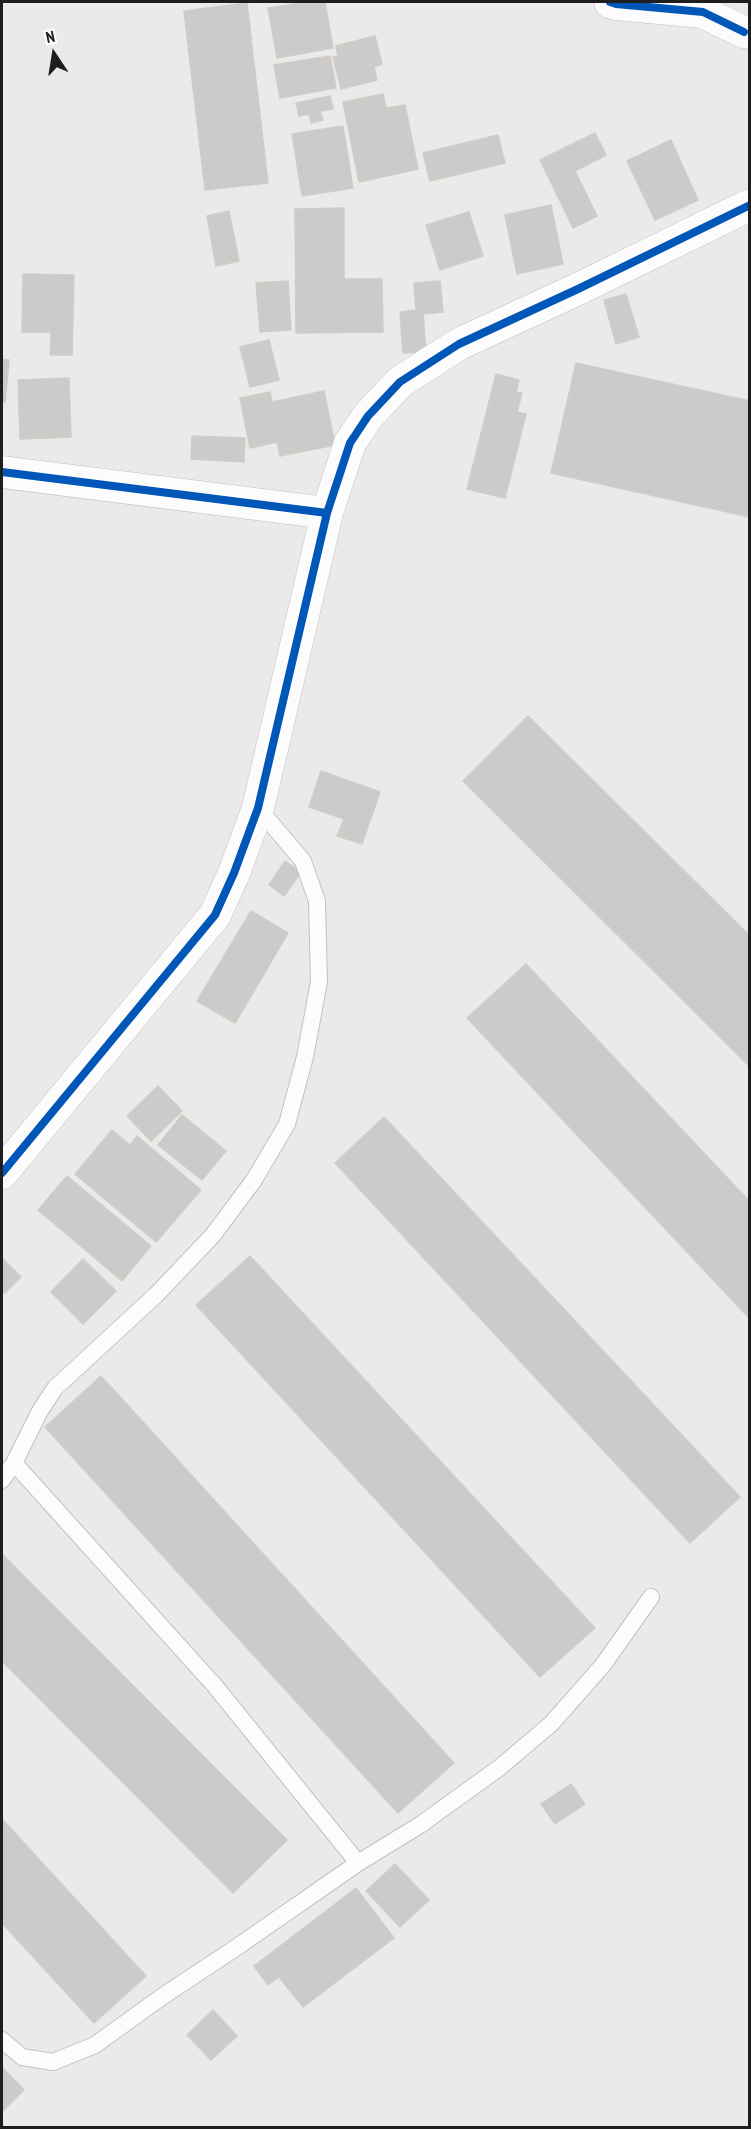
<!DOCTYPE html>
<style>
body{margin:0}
#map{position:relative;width:751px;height:2129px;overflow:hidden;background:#eceae8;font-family:"PT Sans Narrow",sans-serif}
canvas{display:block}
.frame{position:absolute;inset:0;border:3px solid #1e1e1e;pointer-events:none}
.north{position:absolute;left:24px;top:24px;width:60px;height:60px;-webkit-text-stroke:4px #fff;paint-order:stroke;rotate:348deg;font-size:16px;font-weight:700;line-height:24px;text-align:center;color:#1e1e1e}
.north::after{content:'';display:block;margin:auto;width:21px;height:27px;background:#1e1e1e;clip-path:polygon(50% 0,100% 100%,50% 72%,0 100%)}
</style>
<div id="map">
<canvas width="751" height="2129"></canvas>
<div class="frame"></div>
<div class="north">N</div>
</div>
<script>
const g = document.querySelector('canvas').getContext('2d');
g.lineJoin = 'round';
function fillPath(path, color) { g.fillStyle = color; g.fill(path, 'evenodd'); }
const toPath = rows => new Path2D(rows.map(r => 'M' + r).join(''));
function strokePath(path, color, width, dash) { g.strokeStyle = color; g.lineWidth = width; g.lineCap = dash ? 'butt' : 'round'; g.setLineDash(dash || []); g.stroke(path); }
const building = toPath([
 [307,2,325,2,333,48,277,58,268,8,307,2],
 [247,3,268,183,205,190,184,11,247,3],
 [375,36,382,64,374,67,377,80,341,89,333,57,338,56,336,46,375,36],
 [330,56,336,88,280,98,274,65,330,56],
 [383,94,386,108,405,105,418,169,359,182,343,102,383,94],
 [330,96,333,109,320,111,323,120,311,123,309,114,299,116,296,103,330,96],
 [343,126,353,188,302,196,292,134,343,126],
 [595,133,606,155,575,171,597,216,573,228,540,160,595,133],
 [498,135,505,163,430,181,423,153,498,135],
 [671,140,698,200,655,220,627,161,671,140],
 [551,205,563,264,517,274,505,215,551,205],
 [344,208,344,279,382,279,383,332,296,333,295,209,344,208],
 [229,211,239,261,216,266,207,216,229,211],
 [469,212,483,256,440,270,426,225,469,212],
 [23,274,74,275,72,355,50,355,51,332,22,332,23,274],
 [288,281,291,330,260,332,256,283,288,281],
 [440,281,443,312,423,314,426,351,403,353,400,312,416,310,414,283,440,281],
 [626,294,639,337,616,344,604,300,626,294],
 [269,340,279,380,250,387,240,347,269,340],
 [2,359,9,360,5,402,2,402,2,359],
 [576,363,750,401,750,517,551,473,576,363],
 [496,374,519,380,516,392,522,393,517,412,526,414,505,498,467,489,496,374],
 [69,378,71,437,20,439,18,380,69,378],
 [324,391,335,445,280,456,277,442,250,448,240,398,270,392,272,402,324,391],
 [192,436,245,438,244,462,191,459,192,436],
 [528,716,750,936,750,1067,463,781,528,716],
 [321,771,380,792,362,844,337,836,344,819,309,807,321,771],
 [285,861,301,872,284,896,269,885,285,861],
 [251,911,288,933,235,1023,197,1001,251,911],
 [526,964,750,1202,750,1319,467,1018,526,964],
 [158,1086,182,1111,151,1141,127,1116,158,1086],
 [182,1115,226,1151,202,1180,158,1145,182,1115],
 [384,1117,740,1497,690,1543,335,1163,384,1117],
 [112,1130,130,1145,137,1136,201,1190,156,1242,75,1174,112,1130],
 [67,1176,151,1246,122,1281,38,1210,67,1176],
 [250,1256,595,1628,540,1677,196,1305,250,1256],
 [2,1258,21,1277,5,1293,2,1290,2,1258],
 [83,1259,116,1291,83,1324,51,1292,83,1259],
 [101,1376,454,1763,398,1813,45,1427,101,1376],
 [3,1555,287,1840,233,1893,2,1661,2,1557,3,1555],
 [571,1784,585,1804,555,1824,541,1804,571,1784],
 [2,1819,146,1976,94,2023,2,1923,2,1819],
 [395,1864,429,1900,400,1927,366,1891,395,1864],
 [356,1888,394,1938,303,2007,279,1977,268,1985,254,1966,356,1888],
 [213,2010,237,2036,211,2060,187,2035,213,2010],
 [2,2067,24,2090,2,2112,2,2067]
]);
const lane = toPath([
 [14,1463,215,1686,358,1863],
 [2,1480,14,1463,40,1411,55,1388,156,1295,213,1235,254,1180,287,1124,305,1057,319,982,317,901,303,861,258,808],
 [2,2040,22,2057,53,2062,95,2045,163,1996,237,1947,358,1863,420,1825,499,1768,551,1724,603,1665,651,1597]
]);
const street = toPath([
 [610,2,616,4,703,12,744,32],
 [2,472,327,513],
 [2,1173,215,915,234,873,258,808,327,513,350,443,368,416,400,382,459,344,578,289,750,205]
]);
const cycleway = toPath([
 [610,2,616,4,703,12,744,32],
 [2,472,327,513],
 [2,1173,215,915,234,873,258,808,327,513,350,443,368,416,400,382,459,344,578,289,750,205]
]);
fillPath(building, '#cdcbc9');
strokePath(building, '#cfccc9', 1.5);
strokePath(lane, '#c2c1c0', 18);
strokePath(street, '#c2c1c0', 33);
strokePath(lane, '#fcfcfc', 16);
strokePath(street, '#fcfcfc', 32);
strokePath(cycleway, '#0057b8', 8);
</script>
